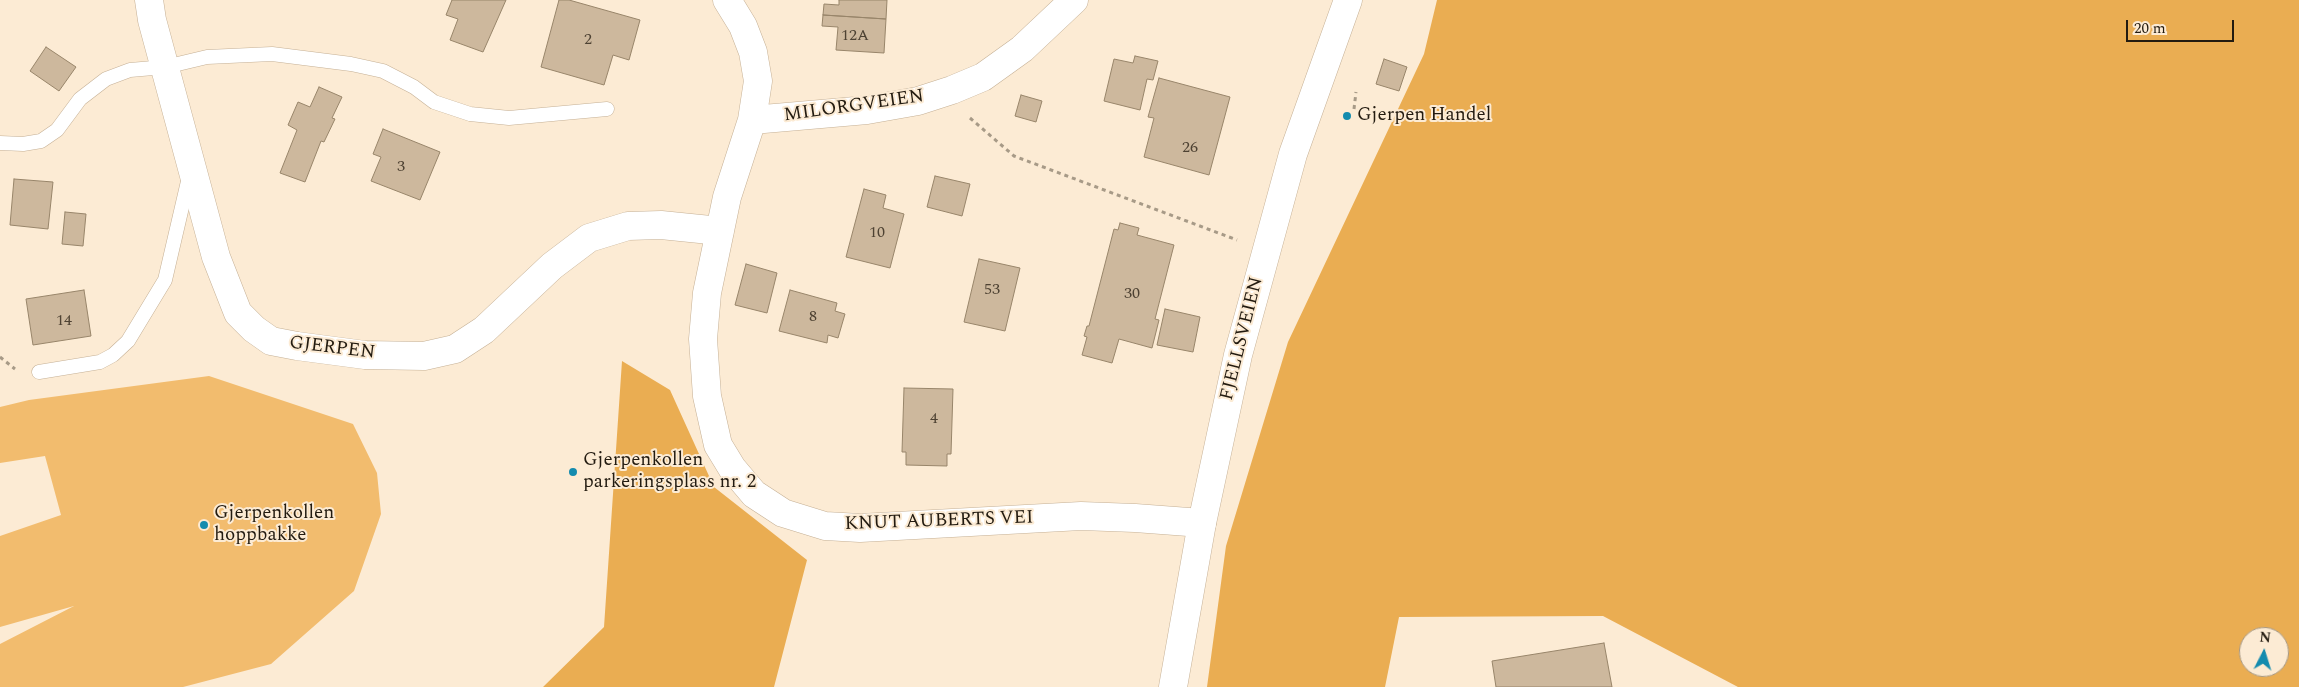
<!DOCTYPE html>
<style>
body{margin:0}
#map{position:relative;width:2299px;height:687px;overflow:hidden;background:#fcebd4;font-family:Spectral,serif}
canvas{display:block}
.north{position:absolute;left:2239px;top:627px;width:50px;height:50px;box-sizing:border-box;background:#fcebd4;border:1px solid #a59886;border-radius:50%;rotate:5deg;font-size:14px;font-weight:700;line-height:20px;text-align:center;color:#231b10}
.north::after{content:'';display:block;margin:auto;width:18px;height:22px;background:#148bae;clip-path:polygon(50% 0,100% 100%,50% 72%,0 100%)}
.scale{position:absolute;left:2126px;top:20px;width:108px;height:22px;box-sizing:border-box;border:2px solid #231b10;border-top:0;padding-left:6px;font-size:15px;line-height:18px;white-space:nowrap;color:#231b10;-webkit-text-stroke:4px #fcebd4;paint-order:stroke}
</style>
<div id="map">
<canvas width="2299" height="687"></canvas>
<div class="north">N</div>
<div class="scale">20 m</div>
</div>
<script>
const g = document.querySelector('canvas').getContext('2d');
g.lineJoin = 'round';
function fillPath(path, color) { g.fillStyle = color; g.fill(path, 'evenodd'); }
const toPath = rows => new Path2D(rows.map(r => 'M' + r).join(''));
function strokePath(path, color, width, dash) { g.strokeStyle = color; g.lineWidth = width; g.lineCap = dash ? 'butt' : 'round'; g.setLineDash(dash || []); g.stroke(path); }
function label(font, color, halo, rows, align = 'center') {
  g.font = font + ' Spectral,serif'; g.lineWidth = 4; g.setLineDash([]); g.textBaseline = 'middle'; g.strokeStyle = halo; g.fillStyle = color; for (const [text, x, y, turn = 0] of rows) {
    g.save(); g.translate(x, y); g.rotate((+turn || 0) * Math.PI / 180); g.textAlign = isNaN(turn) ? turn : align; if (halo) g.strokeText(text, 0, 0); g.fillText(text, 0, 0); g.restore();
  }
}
const green = toPath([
 [209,376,353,424,377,473,381,514,354,591,271,664,183,687,0,687,0,644,74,606,0,627,0,536,61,515,45,456,0,463,0,407,29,400]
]);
const forest = toPath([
 [1437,0,2299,0,2299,687,1738,687,1603,616,1399,617,1385,687,1207,687,1226,546,1288,342,1424,54],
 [2249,637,2279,637,2279,667,2249,667],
 [622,361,670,390,714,487,807,560,774,687,543,687,604,627]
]);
const building = toPath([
 [452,0,506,0,483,52,450,40,458,19,446,15,452,0],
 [559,0,569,0,640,20,629,60,613,55,604,85,541,67,559,0],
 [839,0,887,0,886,19,823,15,824,4,839,5,839,0],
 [823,15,886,19,884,53,836,50,838,27,822,26,823,15],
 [46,47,76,67,59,91,30,71,46,47],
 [1135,56,1158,61,1153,80,1147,79,1140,110,1104,101,1114,59,1133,63,1135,56],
 [1384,59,1407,67,1399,91,1376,84,1384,59],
 [1159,78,1230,97,1209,175,1144,157,1154,118,1148,117,1159,78],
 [319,87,342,97,332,118,335,119,324,142,321,141,305,182,280,173,297,130,288,125,298,102,310,107,319,87],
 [1021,95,1042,101,1036,122,1015,116,1021,95],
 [383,129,440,152,420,200,371,181,381,157,373,154,383,129],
 [935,176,970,184,962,216,927,207,935,176],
 [14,179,53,182,48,229,10,225,14,179],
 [864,189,886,195,883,208,904,214,890,268,846,257,864,189],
 [65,212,86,214,83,246,62,244,65,212],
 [1120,223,1139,228,1137,235,1174,245,1155,319,1159,320,1152,348,1119,339,1112,363,1082,355,1087,337,1084,336,1087,326,1089,326,1114,229,1118,230,1120,223],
 [979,259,1020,268,1005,331,964,322,979,259],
 [746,264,777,273,767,313,735,305,746,264],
 [84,290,91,336,33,345,26,299,84,290],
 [790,290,837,303,835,311,845,314,838,338,828,335,827,343,779,331,790,290],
 [1165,309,1200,317,1193,352,1157,345,1165,309],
 [904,388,953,389,951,454,947,454,947,466,906,465,906,452,902,452,904,388],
 [1604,643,1612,687,1496,687,1492,661,1604,643]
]);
const path = toPath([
 [1354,109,1356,92],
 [970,118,1014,156,1237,240],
 [0,357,15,369]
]);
const lane = toPath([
 [0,143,23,144,41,141,57,130,80,99,106,79,130,70,165,67,207,57,272,54,351,64,383,71,414,87,434,102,470,114,509,118,607,109],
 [39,372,100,362,113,355,128,341,165,280,189,177]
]);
const street = toPath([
 [149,0,152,20,216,257,238,313,254,329,271,341,297,346,365,355,424,356,455,349,484,330,552,266,589,238,628,226,661,225,720,231],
 [727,0,743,26,753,52,758,81,752,120,727,197,707,293,703,339,707,396,718,445,732,468,754,494,783,513,825,526,860,528,1081,516,1135,518,1202,523],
 [752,120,867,110,918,101,952,90,983,77,1022,49,1074,0]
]);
const secondary = toPath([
 [1173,687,1202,523,1238,355,1293,154,1348,0]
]);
const markers = [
 [1347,116,5,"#148bae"],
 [573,472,5,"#148bae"],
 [204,525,5,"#148bae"]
];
const numberNames = [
 ["12A",855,37],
 ["2",588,41],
 ["26",1190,149],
 ["3",401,168],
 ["10",877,234],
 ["53",992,291],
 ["30",1132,295],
 ["8",813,318],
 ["14",64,322],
 ["4",934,420]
];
const streetNames = [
 ["MILORGVEIEN",854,107,-8],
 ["FJELLSVEIEN",1243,339,-76],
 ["GJERPEN",332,349,7],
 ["KNUT AUBERTS VEI",939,522,-2]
];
const poiNames = [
 ["Gjerpen Handel",1357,116],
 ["Gjerpenkollen",583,461],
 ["parkeringsplass nr. 2",583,483],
 ["Gjerpenkollen",214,514],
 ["hoppbakke",214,536]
];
fillPath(green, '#f2bc6e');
fillPath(forest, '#eaad52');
fillPath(building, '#cdb89d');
strokePath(building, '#98856a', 1);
strokePath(lane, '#c5b095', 15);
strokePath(street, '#c5b095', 29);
strokePath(secondary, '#c5b095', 29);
strokePath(path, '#a79a87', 3, [4, 4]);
strokePath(lane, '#fff', 14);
strokePath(street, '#fff', 28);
strokePath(secondary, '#fff', 28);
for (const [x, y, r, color] of markers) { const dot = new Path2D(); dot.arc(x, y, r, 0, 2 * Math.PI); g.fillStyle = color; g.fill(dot); strokePath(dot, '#fcebd4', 2); }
label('16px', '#4e4233', null, numberNames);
label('19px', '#231b10', '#fcebd4', streetNames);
label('19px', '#231b10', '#fcebd4', poiNames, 'left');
</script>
